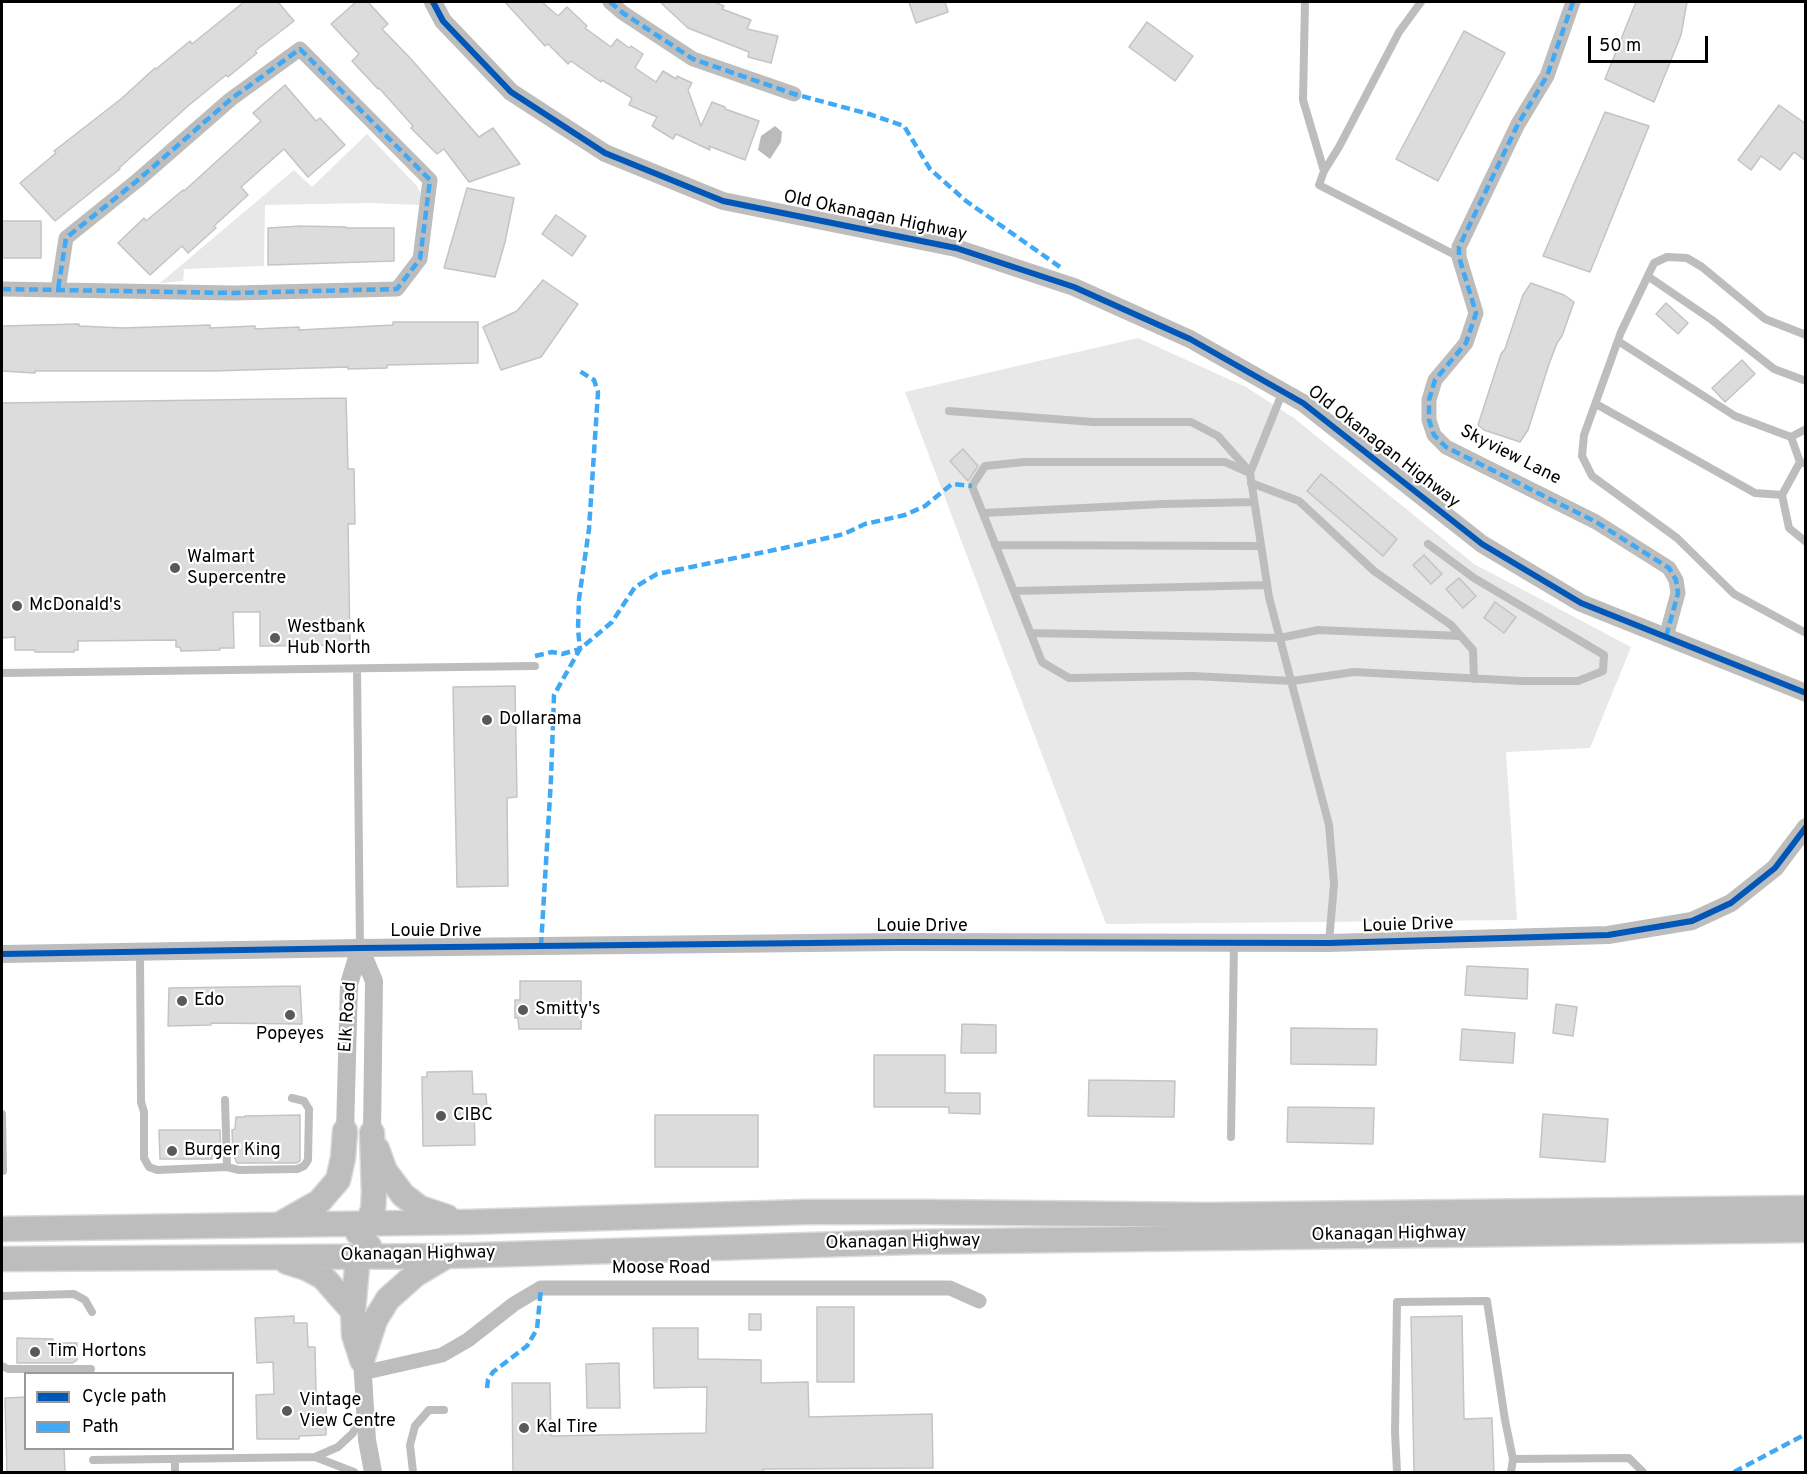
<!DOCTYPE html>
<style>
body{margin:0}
#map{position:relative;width:1807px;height:1474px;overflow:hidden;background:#fff;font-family:Overpass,sans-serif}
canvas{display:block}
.frame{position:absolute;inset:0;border:3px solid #000;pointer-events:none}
.legend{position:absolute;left:24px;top:1372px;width:210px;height:78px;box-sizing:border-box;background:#fff;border:2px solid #999;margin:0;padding:8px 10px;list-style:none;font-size:18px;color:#000}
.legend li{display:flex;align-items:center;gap:12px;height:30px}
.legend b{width:30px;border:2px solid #999}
.scale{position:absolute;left:1588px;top:36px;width:120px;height:27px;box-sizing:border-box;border:3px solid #000;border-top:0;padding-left:8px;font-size:18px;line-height:21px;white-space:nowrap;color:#000;-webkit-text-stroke:4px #fff;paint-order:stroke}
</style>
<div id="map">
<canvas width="1807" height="1474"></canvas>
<div class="frame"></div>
<ul class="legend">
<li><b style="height:8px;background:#0057b8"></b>Cycle path</li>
<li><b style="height:8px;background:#3fa9f5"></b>Path</li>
</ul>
<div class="scale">50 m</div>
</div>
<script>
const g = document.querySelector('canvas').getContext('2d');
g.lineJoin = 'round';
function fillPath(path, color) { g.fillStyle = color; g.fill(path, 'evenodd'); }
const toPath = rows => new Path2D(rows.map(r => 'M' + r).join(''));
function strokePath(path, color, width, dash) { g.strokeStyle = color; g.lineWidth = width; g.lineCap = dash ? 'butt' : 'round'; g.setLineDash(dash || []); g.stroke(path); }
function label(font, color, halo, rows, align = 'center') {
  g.font = font + ' Overpass,sans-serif'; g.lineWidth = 4.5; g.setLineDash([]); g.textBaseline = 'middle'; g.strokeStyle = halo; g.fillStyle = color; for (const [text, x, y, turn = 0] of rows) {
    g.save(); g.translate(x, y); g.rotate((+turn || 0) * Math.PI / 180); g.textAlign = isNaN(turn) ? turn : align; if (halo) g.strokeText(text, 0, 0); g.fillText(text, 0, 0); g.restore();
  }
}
const green = toPath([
 [367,134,417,186,421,195,419,205,369,203,265,205,264,266,184,269,183,281,160,283,294,170,312,187],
 [1138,338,1246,387,1294,418,1474,564,1631,647,1590,748,1506,752,1517,920,1106,924,905,392]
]);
const water = toPath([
 [775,126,782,132,781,142,770,159,758,150,761,136]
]);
const building = toPath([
 [244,2,278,2,294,21,255,51,257,53,228,77,226,75,188,106,119,168,120,169,55,221,20,183,56,153,54,151,121,99,155,68,156,69,190,41,192,44,244,2],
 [356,2,368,2,388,24,382,29,411,59,479,137,493,128,520,164,469,182,444,149,437,154,411,128,413,126,379,88,378,89,352,61,359,54,331,24,356,2],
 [505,2,542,2,558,16,567,7,587,26,585,28,611,47,617,39,629,48,631,46,643,54,635,68,656,82,663,71,676,79,677,76,692,83,688,90,701,126,712,102,725,107,725,109,759,121,745,160,709,146,710,150,676,134,673,139,652,126,657,117,629,105,632,98,602,80,601,82,571,61,568,64,548,44,545,46,505,2],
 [660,2,714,2,724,6,722,9,751,20,747,29,778,36,771,63,748,57,749,52,688,28,660,2],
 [909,2,945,2,948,12,916,23,909,2],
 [1636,2,1687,2,1681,35,1654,102,1605,79,1636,2],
 [1147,22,1193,56,1175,81,1129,47,1147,22],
 [1464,31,1505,53,1438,181,1396,159,1464,31],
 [285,85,316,121,320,118,345,145,308,177,284,149,241,187,248,195,214,226,216,228,188,253,182,246,150,275,118,243,144,218,146,221,183,190,184,191,261,121,253,113,285,85],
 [1779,105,1806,124,1806,161,1794,152,1780,170,1761,156,1751,170,1738,160,1779,105],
 [1605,112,1649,126,1590,272,1543,256,1605,112],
 [467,188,514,198,505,242,495,277,444,268,467,188],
 [556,215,586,236,572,256,542,234,556,215],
 [2,221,41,221,41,258,2,258,2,221],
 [302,226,346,227,346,228,394,228,394,261,268,265,268,228,302,226],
 [543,280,578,304,541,357,501,370,483,327,517,311,543,280],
 [1531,283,1564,295,1574,302,1562,336,1557,343,1549,364,1528,430,1520,442,1484,430,1478,425,1501,354,1505,349,1523,295,1531,283],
 [1666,303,1688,323,1678,334,1656,314,1666,303],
 [393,322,478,322,478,363,387,365,387,368,348,369,348,367,212,371,35,371,35,373,2,371,2,326,79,324,79,326,123,328,210,325,210,328,255,326,255,329,299,327,299,330,393,325,393,322],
 [1742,360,1755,374,1725,402,1712,388,1742,360],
 [346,398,348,469,354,469,355,524,348,524,350,645,260,646,260,612,233,612,234,648,220,648,220,650,181,651,180,647,176,647,176,640,78,641,78,650,74,650,74,652,35,652,35,650,15,650,15,637,2,638,2,403,346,398],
 [963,449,978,466,968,481,950,461,963,449],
 [1321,474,1397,539,1383,556,1307,491,1321,474],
 [1424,555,1442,574,1431,584,1413,565,1424,555],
 [1459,578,1476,596,1463,608,1446,589,1459,578],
 [1495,602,1516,617,1504,633,1484,618,1495,602],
 [515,686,517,797,507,798,508,886,457,887,453,687,515,686],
 [1467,966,1528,969,1527,999,1465,995,1467,966],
 [520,981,581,981,581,1029,519,1029,518,1018,515,1018,515,1000,520,1000,520,981],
 [300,986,302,1024,211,1023,211,1025,168,1026,169,988,300,986],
 [1556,1004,1577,1007,1573,1036,1553,1033,1556,1004],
 [962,1024,996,1025,996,1053,961,1053,962,1024],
 [1291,1028,1377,1029,1376,1065,1291,1064,1291,1028],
 [1462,1029,1515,1033,1513,1063,1460,1060,1462,1029],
 [874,1055,945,1055,945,1093,980,1093,980,1114,949,1113,949,1107,874,1107,874,1055],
 [472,1071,473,1094,486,1094,487,1108,474,1108,475,1145,423,1146,422,1077,427,1077,427,1072,472,1071],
 [1089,1080,1175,1081,1174,1117,1088,1116,1089,1080],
 [1288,1107,1374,1108,1373,1144,1287,1142,1288,1107],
 [1543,1114,1608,1119,1605,1162,1540,1157,1543,1114],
 [300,1115,300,1161,296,1163,237,1163,233,1154,232,1130,235,1129,236,1117,245,1117,245,1116,300,1115],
 [655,1115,758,1115,758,1167,655,1167,655,1115],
 [159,1130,220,1130,221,1154,212,1154,212,1159,160,1159,159,1130],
 [817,1307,854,1307,854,1382,817,1382,817,1307],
 [749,1314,761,1314,761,1330,749,1330,749,1314],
 [294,1316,294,1323,307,1323,308,1347,315,1347,316,1394,326,1394,326,1435,299,1436,299,1439,257,1439,256,1395,274,1394,273,1362,257,1363,255,1318,294,1316],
 [1462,1316,1464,1419,1492,1418,1494,1473,1414,1473,1411,1317,1462,1316],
 [653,1328,698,1328,698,1359,761,1360,761,1383,808,1382,809,1417,932,1414,933,1468,763,1469,763,1473,513,1473,512,1383,550,1383,551,1436,706,1433,707,1387,654,1388,653,1328],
 [17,1338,53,1339,52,1343,77,1343,77,1360,73,1363,17,1363,17,1338],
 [619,1363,620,1408,587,1408,586,1364,619,1363],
 [26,1397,26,1449,64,1449,65,1473,7,1473,5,1398,26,1397]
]);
const service = toPath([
 [1305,2,1303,100,1324,171],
 [1421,2,1399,32,1339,147,1324,171,1319,185,1459,257],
 [1649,277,1712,320,1774,369,1806,381],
 [1806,335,1765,319,1702,267,1687,258,1667,257,1654,263,1621,332,1584,435,1582,456,1592,476,1677,538,1734,594,1806,633],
 [1618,341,1735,416,1791,437,1800,462,1804,463],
 [1283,391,1250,473,1269,597,1329,825,1334,884,1329,942],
 [1596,404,1755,493,1782,495,1800,462],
 [949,411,1093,422,1191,422,1218,436,1249,471],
 [1791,437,1806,429],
 [1250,473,1225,462,1024,462,985,466,972,486,1042,662,1069,678,1193,676,1292,681,1354,672,1522,681,1578,681,1603,671,1604,655,1474,578,1428,544],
 [1251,483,1299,501,1374,571,1451,625,1473,650,1474,679],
 [1782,495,1789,528,1806,542],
 [983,513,1163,504,1254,502],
 [995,545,1261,546],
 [1014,591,1267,585],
 [1031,633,1280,638,1318,630,1460,636],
 [357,669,360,948],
 [2,673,535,666],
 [140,953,141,1102,144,1112,144,1158,149,1167,157,1170,227,1167,239,1170,297,1169,304,1166,308,1160,309,1109,304,1101,292,1098],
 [225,1100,227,1167],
 [2,1114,3,1171],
 [1231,1137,1234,943],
 [2,1296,74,1294,85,1300,92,1312],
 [2,1366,8,1369,91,1369],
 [315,1457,338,1447,353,1433,361,1414],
 [175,1459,175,1472],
 [1513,1459,1629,1458,1643,1472],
 [93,1460,315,1457,354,1472],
 [413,1472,410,1445,415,1426,429,1410,444,1410],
 [1397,1472,1395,1432,1397,1302,1487,1301,1505,1420,1513,1459,1511,1472]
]);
const minor = toPath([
 [610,2,623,13,693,59,794,94],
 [1573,2,1547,76,1518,124,1459,247,1459,257,1476,313,1466,343,1435,380,1429,400,1429,420,1434,435,1446,447,1596,522,1669,568,1676,580,1678,593,1666,637],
 [2,289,235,293,397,289,420,259,430,180,300,49,231,99,138,180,66,238,58,290],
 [362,1373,442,1355,468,1340,514,1304,541,1288,950,1288,979,1301]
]);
const tertiary = toPath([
 [433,2,443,21,511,92,605,153,723,201,956,248,1074,287,1190,339,1303,403,1482,544,1581,603,1806,693],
 [360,948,374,981,372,1133],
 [2,954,360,948,899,942,1329,943,1608,935,1692,921,1731,903,1775,868,1806,827],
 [345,1131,349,984,360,948],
 [362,1360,367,1440,373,1472]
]);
const trunk = toPath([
 [377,1149,385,1171,403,1195,420,1208,447,1217],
 [282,1223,319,1202,338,1180,343,1158,345,1131],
 [2,1229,468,1222,806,1212,924,1212,1208,1215,1806,1208],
 [358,1233,367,1223,373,1210,374,1193,372,1133],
 [2,1259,447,1256,910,1242,1806,1230],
 [287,1262,306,1268,323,1277,353,1311],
 [362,1360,354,1335,353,1311,358,1256,369,1246],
 [362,1360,375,1320,388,1299,415,1275,445,1257]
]);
const quiet = toPath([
 [610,2,623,13,693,59,794,94,869,114,904,126,930,169,966,201,1060,267],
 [1573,2,1547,76,1518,124,1459,247,1459,257,1476,313,1466,343,1435,380,1429,400,1429,420,1434,435,1446,447,1596,522,1669,568,1676,580,1678,593,1666,637],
 [2,289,235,293,397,289,420,259,430,180,300,49,231,99,138,180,66,238,58,290],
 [535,656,552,652,562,654,580,649,578,629,579,599,589,529,598,392,594,380,578,370],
 [541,946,551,779,554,695,580,649,612,622,635,587,657,574,784,548,844,534,865,524,905,515,925,506,952,484,972,486],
 [487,1388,488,1380,493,1372,527,1346,537,1329,541,1288],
 [1734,1472,1806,1434]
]);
const cycleway = toPath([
 [433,2,443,21,511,92,605,153,723,201,956,248,1074,287,1190,339,1303,403,1482,544,1581,603,1806,693],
 [2,954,360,948,899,942,1329,943,1608,935,1692,921,1731,903,1775,868,1806,827]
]);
const markers = [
 [175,568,6,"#595959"],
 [17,606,6,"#595959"],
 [275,638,6,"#595959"],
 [487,720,6,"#595959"],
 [182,1001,6,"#595959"],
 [523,1010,6,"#595959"],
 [290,1015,6,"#595959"],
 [441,1116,6,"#595959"],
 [172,1151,6,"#595959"],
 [35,1352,6,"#595959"],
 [287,1411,6,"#595959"],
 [524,1428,6,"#595959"]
];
const streetNames = [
 ["Old Okanagan Highway",875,217,12],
 ["Old Okanagan Highway",1383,448,38],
 ["Skyview Lane",1510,456,27],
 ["Louie Drive",1408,926,-2],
 ["Louie Drive",922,927],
 ["Louie Drive",436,932],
 ["Elk Road",349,1017,-86],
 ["Okanagan Highway",1389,1235,-1],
 ["Okanagan Highway",903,1243,-1],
 ["Okanagan Highway",418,1255,-1],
 ["Moose Road",661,1269]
];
const poiNames = [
 ["Walmart",187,558],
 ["Supercentre",187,579],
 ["McDonald's",29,606],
 ["Westbank",287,628],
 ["Hub North",287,649],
 ["Dollarama",499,720],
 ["Edo",194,1001],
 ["Smitty's",535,1010],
 ["Popeyes",290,1035,"center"],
 ["CIBC",453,1116],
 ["Burger King",184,1151],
 ["Tim Hortons",47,1352],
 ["Vintage",299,1401],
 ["View Centre",299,1422],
 ["Kal Tire",536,1428]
];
fillPath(green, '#e8e8e8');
fillPath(water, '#bababa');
fillPath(building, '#dcdcdc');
strokePath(building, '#c4c4c4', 1.5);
strokePath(trunk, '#dbdbdb', 27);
strokePath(service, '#bdbdbd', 8);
strokePath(minor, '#bdbdbd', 15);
strokePath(tertiary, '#bdbdbd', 18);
strokePath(trunk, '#bdbdbd', 24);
strokePath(quiet, '#3fa9f5', 4.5, [9, 4.5]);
strokePath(cycleway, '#0057b8', 6);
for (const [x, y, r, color] of markers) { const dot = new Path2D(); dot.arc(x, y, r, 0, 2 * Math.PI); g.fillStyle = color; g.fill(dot); strokePath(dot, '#fff', 2); }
label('18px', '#000', '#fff', streetNames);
label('18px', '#000', '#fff', poiNames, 'left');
</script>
